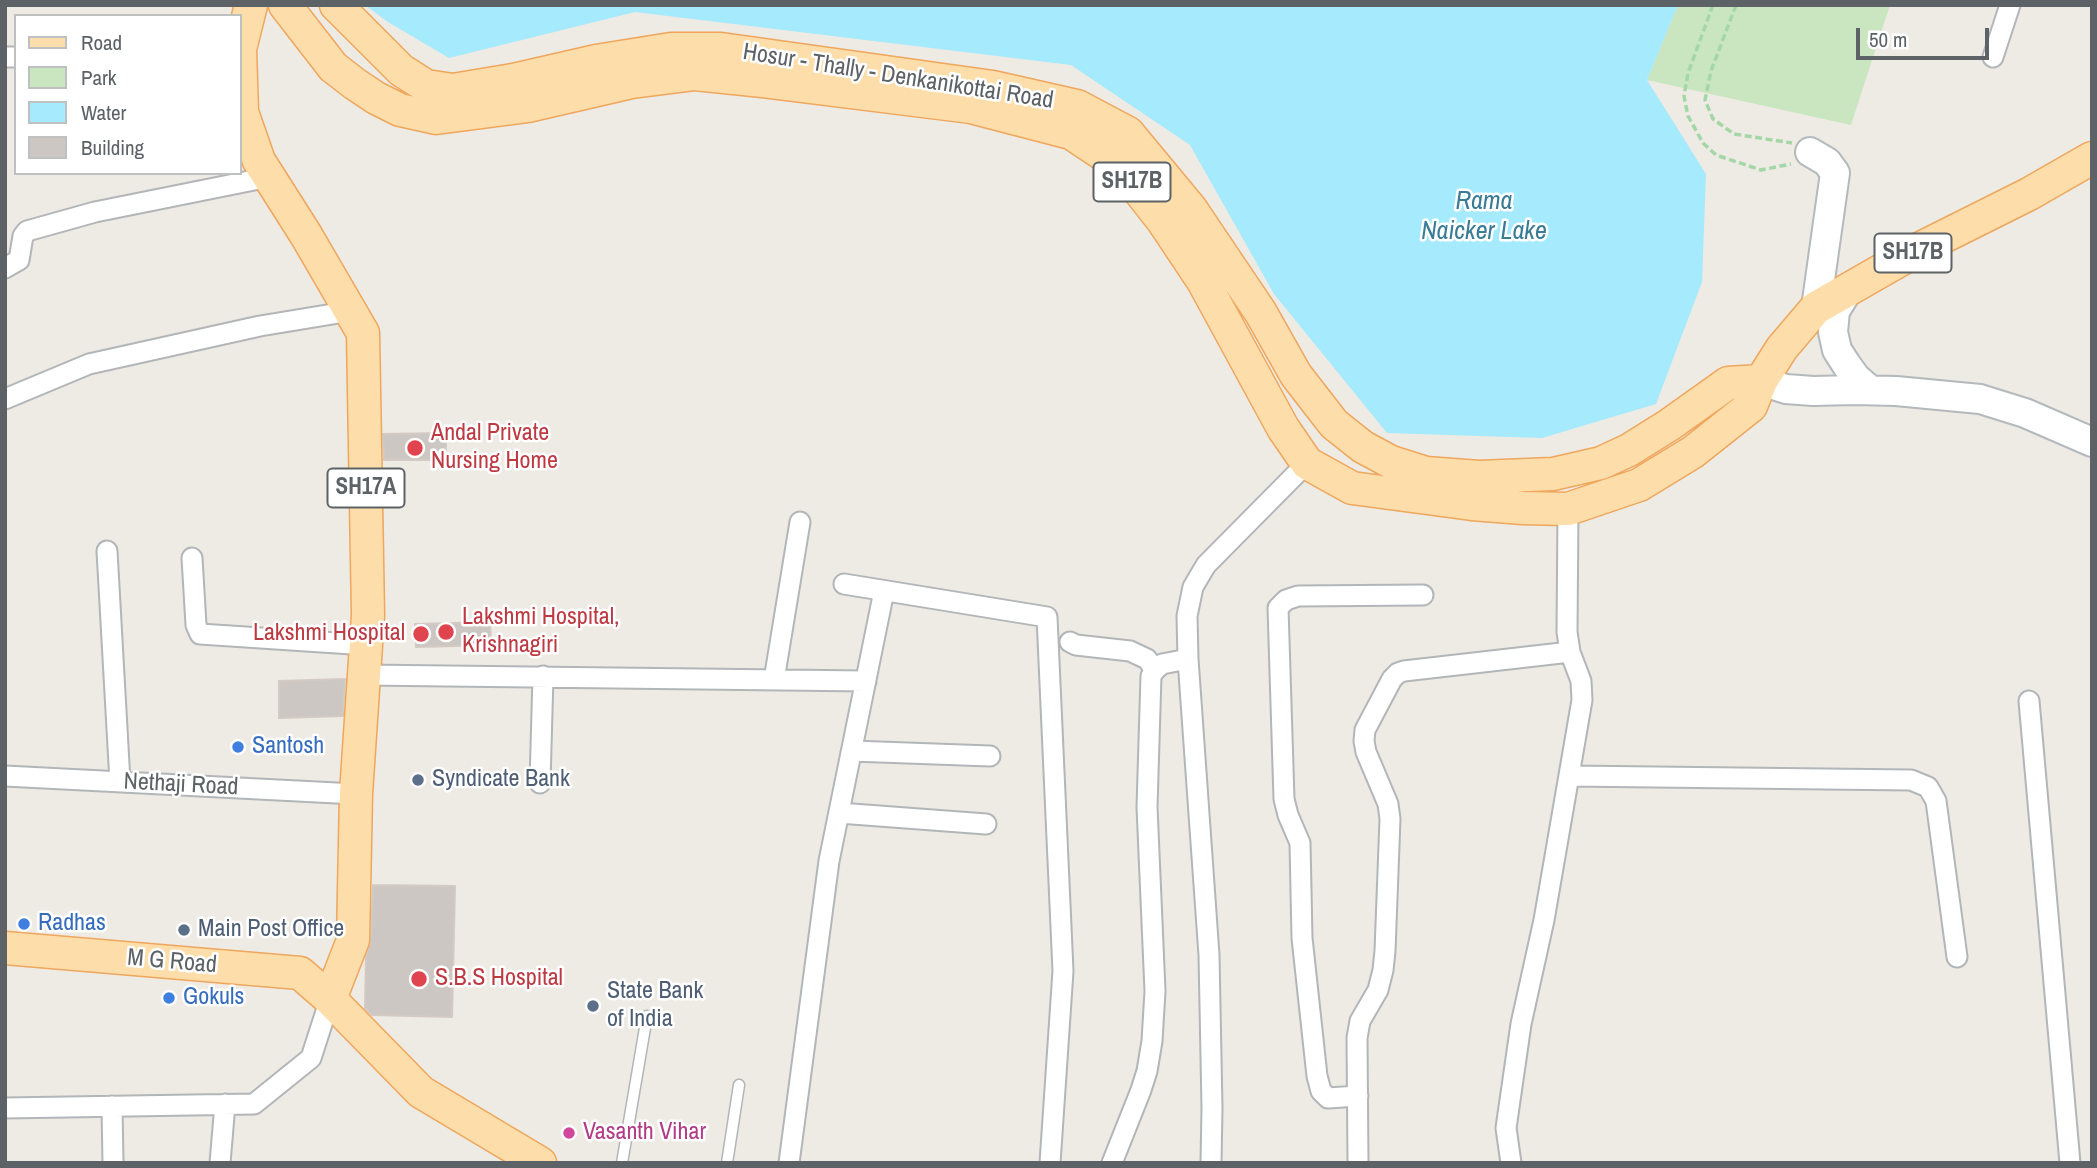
<!DOCTYPE html>
<style>
body{margin:0}
#map{position:relative;width:2097px;height:1168px;overflow:hidden;background:#eeeae4;font-family:"Archivo Narrow",sans-serif}
canvas{display:block}
.frame{position:absolute;inset:0;border:7px solid #5c6265;pointer-events:none}
.legend{position:absolute;left:14px;top:14px;width:228px;height:161px;box-sizing:border-box;background:#fff;border:2px solid #bec0c1;margin:0;padding:9px 12px;list-style:none;font-size:21px;color:#5c6265}
.legend li{display:flex;align-items:center;gap:14px;height:35px}
.legend b{width:35px;border:2px solid #bec0c1}
.scale{position:absolute;left:1856px;top:28px;width:133px;height:32px;box-sizing:border-box;border:4px solid #5c6265;border-top:0;padding-left:9px;font-size:21px;line-height:24px;white-space:nowrap;color:#5c6265;-webkit-text-stroke:5px #fff;paint-order:stroke}
</style>
<div id="map">
<canvas width="2097" height="1168"></canvas>
<div class="frame"></div>
<ul class="legend">
<li><b style="height:9px;background:#fddeaa"></b>Road</li>
<li><b style="height:19px;background:#c9e6c1"></b>Park</li>
<li><b style="height:19px;background:#a5eafd"></b>Water</li>
<li><b style="height:19px;background:#ccc7c3"></b>Building</li>
</ul>
<div class="scale">50 m</div>
</div>
<script>
const g = document.querySelector('canvas').getContext('2d');
g.lineJoin = 'round';
function fillPath(path, color) { g.fillStyle = color; g.fill(path, 'evenodd'); }
const toPath = rows => new Path2D(rows.map(r => 'M' + r).join(''));
function strokePath(path, color, width, dash) { g.strokeStyle = color; g.lineWidth = width; g.lineCap = dash ? 'butt' : 'round'; g.setLineDash(dash || []); g.stroke(path); }
function label(font, color, halo, rows, align = 'center') {
  g.font = font + ' "Archivo Narrow",sans-serif'; g.lineWidth = 5; g.setLineDash([]); g.textBaseline = 'middle'; g.strokeStyle = halo; g.fillStyle = color; for (const [text, x, y, turn = 0] of rows) {
    g.save(); g.translate(x, y); g.rotate((+turn || 0) * Math.PI / 180); g.textAlign = isNaN(turn) ? turn : align; if (halo) g.strokeText(text, 0, 0); g.fillText(text, 0, 0); g.restore();
  }
}
const green = toPath([
 [1678,5,1890,5,1851,125,1647,80]
]);
const water = toPath([
 [365,5,1678,5,1647,80,1706,174,1702,282,1656,404,1542,438,1387,433,1274,294,1190,145,1071,65,635,12,449,58,388,22]
]);
const building = toPath([
 [446,433,446,450,434,450,434,460,384,460,383,434,446,433],
 [490,622,491,645,416,647,415,624,490,622],
 [345,679,343,716,279,718,279,681,345,679],
 [373,885,455,886,452,1017,372,1015,365,1008,366,957,371,940,373,885]
]);
const path = toPath([
 [1713,5,1688,73,1684,96,1688,116,1703,143,1716,155,1761,170,1791,164],
 [1736,5,1711,71,1705,100,1713,119,1734,134,1792,143]
]);
const lane = toPath([
 [622,1163,647,1016],
 [727,1163,739,1085]
]);
const street = toPath([
 [5,57,16,57],
 [1993,57,2010,5],
 [5,268,19,260,23,236,27,231,95,212,269,177],
 [5,399,89,364,260,326,351,311],
 [107,551,120,782],
 [192,558,196,625,200,634,367,645],
 [844,584,1047,617,1063,971,1050,1163],
 [1070,642,1076,645,1130,651,1147,659,1155,670],
 [364,675,866,681],
 [774,680,800,522],
 [2029,701,2070,1163],
 [852,751,990,756],
 [5,776,356,794],
 [1569,776,1911,780,1928,787,1936,801,1957,957],
 [540,783,543,676],
 [839,813,986,824],
 [1358,1096,1328,1098,1321,1091,1317,1076,1302,938,1300,843,1288,815,1284,799,1278,608,1286,600,1298,596,1423,595],
 [112,1106,113,1163],
 [5,1108,254,1104,311,1058,330,999],
 [220,1163,225,1104],
 [789,1163,829,861,884,591],
 [1112,1163,1141,1090,1147,1071,1152,1041,1155,991,1147,807,1151,676,1155,670,1162,664,1188,659],
 [1211,1163,1212,1108,1209,955,1188,659,1187,616,1193,587,1206,565,1307,463],
 [1358,1163,1357,1038,1360,1021,1378,990,1383,970,1385,951,1390,819,1388,804,1366,752,1364,741,1365,730,1392,679,1398,673,1404,671,1570,652],
 [1511,1163,1506,1128,1521,1024,1544,920,1582,700,1581,681,1570,652,1567,632,1568,509]
]);
const secondary = toPath([
 [1810,152,1827,162,1835,173,1816,308],
 [1848,290,1835,311,1833,332,1837,350,1846,364,1856,378,1870,390],
 [1761,381,1786,389,1813,391,1855,390,1896,391,1980,399,2025,413,2092,442]
]);
const primary = toPath([
 [251,5,240,49,242,112,259,161,306,235,363,333,368,615,356,794,353,940,330,999],
 [285,5,333,67,355,84,376,98,400,110,436,118,528,106,632,82,695,74,763,81,971,107,1071,133,1119,165,1163,221,1203,281,1283,428,1307,463,1352,488,1472,504,1523,508,1568,509,1639,485,1693,452,1751,406,1761,381,1782,348,1816,308,1919,249,2029,194,2092,158],
 [336,5,401,70,426,86,453,90,513,80,596,61,671,49,721,49,993,87,1077,106,1128,133,1191,209,1261,313,1296,375,1334,424,1363,447,1391,462,1426,473,1479,477,1553,474,1601,463,1629,450,1669,425,1728,383,1761,381],
 [5,948,300,973,330,999,421,1092,540,1163]
]);
const markers = [
 [415,448,9,"#e0444e"],
 [446,632,9,"#e0444e"],
 [421,634,9,"#e0444e"],
 [238,747,7,"#3f7fe0"],
 [418,780,7,"#5c6f8a"],
 [24,924,7,"#3f7fe0"],
 [184,930,7,"#5c6f8a"],
 [419,979,9,"#e0444e"],
 [169,998,7,"#3f7fe0"],
 [593,1006,7,"#5c6f8a"],
 [569,1133,7,"#d1479c"]
];
const shields = [
 [1132,182,77],
 [1913,253,77],
 [366,488,77]
];
const shieldNames = [
 ["SH17B",1132,182],
 ["SH17B",1913,253],
 ["SH17A",366,488]
];
const streetNames = [
 ["Hosur - Thally - Denkanikottai Road",898,77,9],
 ["Nethaji Road",181,785,3],
 ["M G Road",172,962,5]
];
const healthNames = [
 ["Andal Private",431,434],
 ["Nursing Home",431,462],
 ["Lakshmi Hospital,",462,618],
 ["Krishnagiri",462,646],
 ["Lakshmi Hospital",405,634,"right"],
 ["S.B.S Hospital",435,979]
];
const shopNames = [
 ["Santosh",252,747],
 ["Radhas",38,924],
 ["Gokuls",183,998]
];
const serviceNames = [
 ["Syndicate Bank",432,780],
 ["Main Post Office",198,930],
 ["State Bank",607,992],
 ["of India",607,1020]
];
const hotelNames = [
 ["Vasanth Vihar",583,1133]
];
const waterNames = [
 ["Rama",1484,202],
 ["Naicker Lake",1484,232]
];
fillPath(green, '#c9e6c1');
fillPath(water, '#a5eafd');
fillPath(building, '#ccc7c3');
strokePath(building, '#d3cac3', 2);
strokePath(lane, '#b2b6b9', 13);
strokePath(street, '#b2b6b9', 23);
strokePath(secondary, '#b3b9bc', 32);
strokePath(primary, '#efa65d', 35);
strokePath(path, '#a4d7a7', 3.5, [7, 3.5]);
strokePath(lane, '#fff', 10);
strokePath(street, '#fff', 19);
strokePath(secondary, '#fff', 28);
strokePath(primary, '#fddeaa', 32);
for (const [x, y, r, color] of markers) { const dot = new Path2D(); dot.arc(x, y, r, 0, 2 * Math.PI); g.fillStyle = color; g.fill(dot); strokePath(dot, '#fff', 2.5); }
for (const [x, y, w] of shields) { const box = new Path2D(); box.roundRect(x - w / 2, y - 19.5, w, 39, 5); g.fillStyle = '#fff'; g.fill(box); strokePath(box, '#5c6265', 2); }
label('bold 23px', '#5c6265', null, shieldNames);
label('24px', '#5c6265', '#fff', streetNames);
label('24px', '#be3a42', '#fff', healthNames, 'left');
label('24px', '#366cbe', '#fff', shopNames, 'left');
label('24px', '#4e5e75', '#fff', serviceNames, 'left');
label('24px', '#b23c85', '#fff', hotelNames, 'left');
label('italic 26px', '#3a7b95', '#fff', waterNames);
</script>
